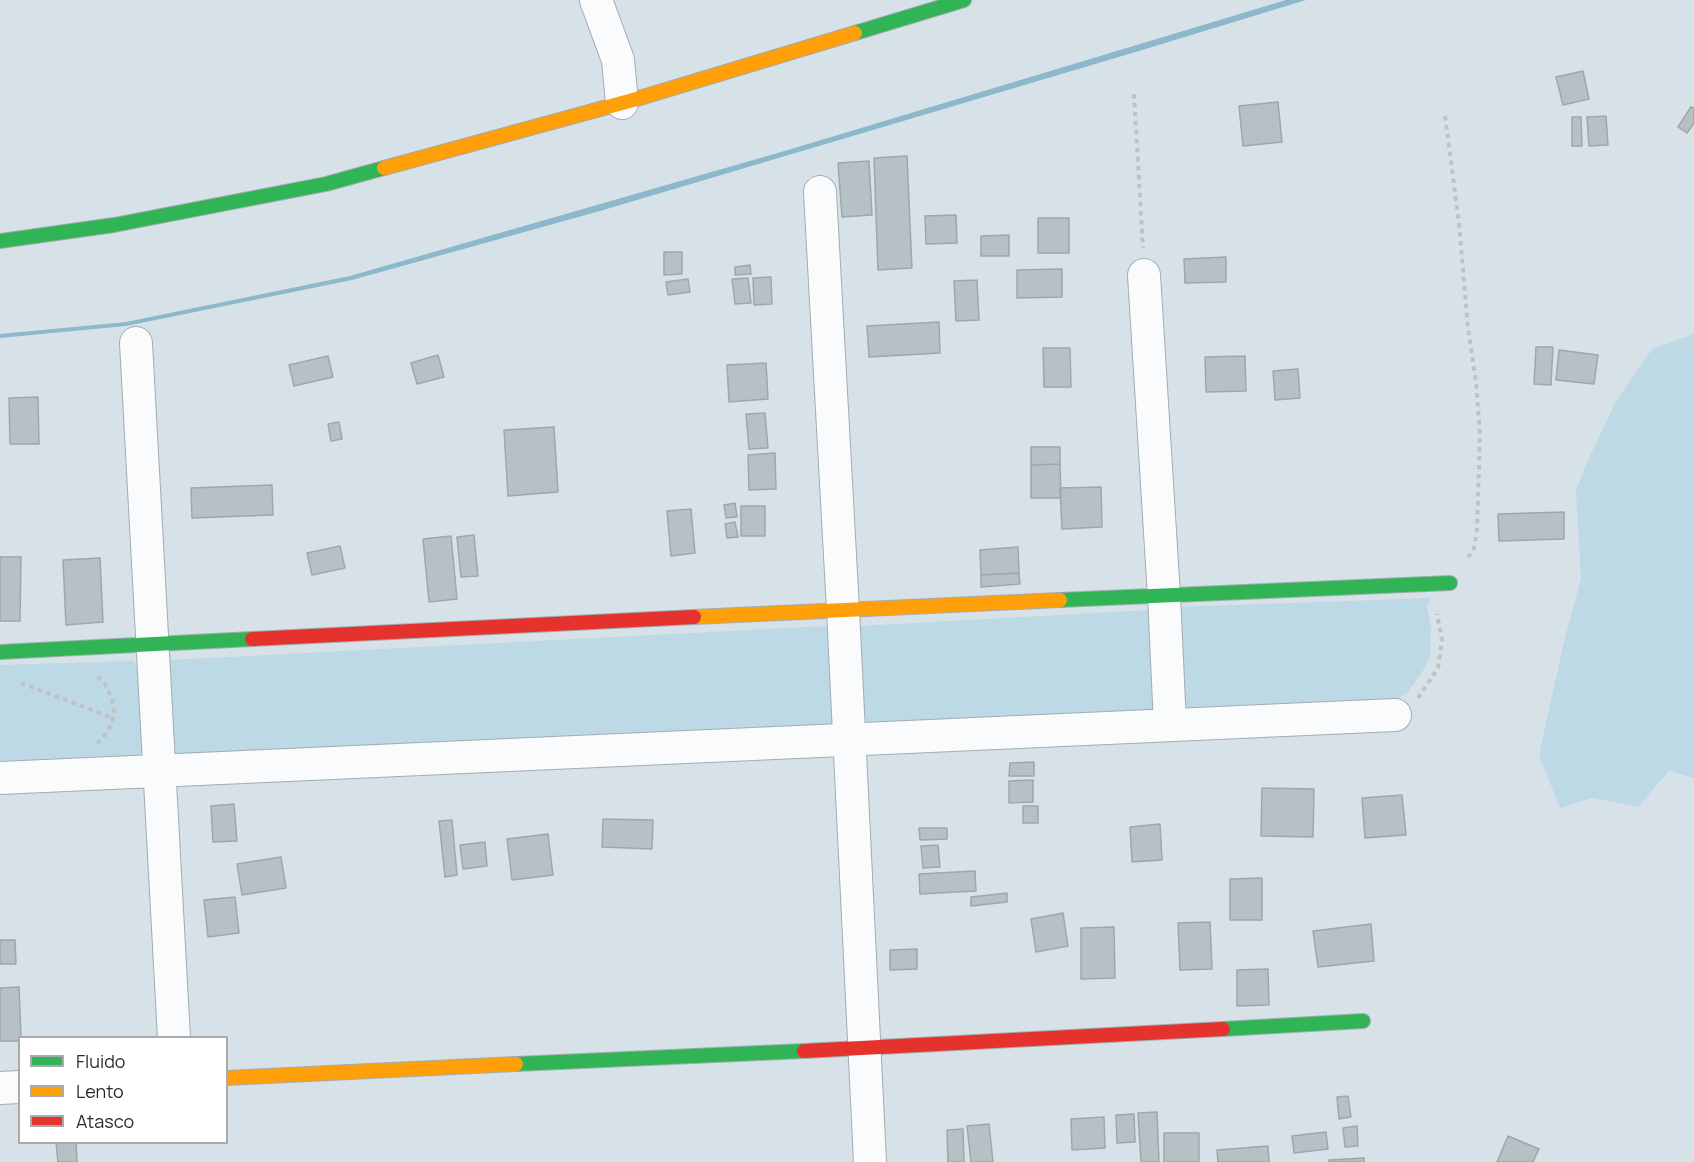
<!DOCTYPE html>
<html>
<head>
<meta charset="utf-8">
<style>
	body { margin:0 }
	#map { position:relative; width:1694px; height:1162px; overflow:hidden; background:#d7e2e8; font-family:Manrope,sans-serif }
	canvas { display:block }
	.legend { position:absolute; left:18px; top:1036px; width:210px; height:108px; box-sizing:border-box; background:#fff; border:2px solid #a8abad; margin:0; padding:8px 10px; list-style:none; font-size:18px; color:#262e31 }
	.legend li { display:flex; align-items:center; gap:12px; height:30px }
	.legend b { width:30px; border:2px solid #a8abad }
</style>
</head>
<body>
<div id="map">
<canvas width="1694" height="1162"></canvas>
<ul class="legend">
<li><b style="height:8px;background:#30b455"></b>Fluido</li>
<li><b style="height:8px;background:#ff9f0a"></b>Lento</li>
<li><b style="height:8px;background:#e5322d"></b>Atasco</li>
</ul>
</div>
<script>
const c = document.querySelector('canvas').getContext('2d');
c.lineJoin = 'round';
function fillPath(path, color) {
  c.fillStyle = color;
  c.fill(path, 'evenodd');
}
function toPath(rows) {
  const path = new Path2D();
  for (const r of rows) {
    path.moveTo(r[0], r[1]);
    for (let i = 2; i < r.length; i += 2) path.lineTo(r[i], r[i + 1]);
  }
  return path;
}
function stroke(path, color, width, dash) {
  c.strokeStyle = color;
  c.lineWidth = width;
  c.lineCap = dash ? 'butt' : 'round';
  c.setLineDash(dash || []);
  c.stroke(path);
}
const green = toPath([
	[1694,334,1694,778,1669,771,1638,807,1592,798,1560,808,1539,755,1563,646,1581,578,1576,490,1590,456,1616,401,1652,349],
	[1431,598,1427,607,1431,626,1430,655,1424,669,1407,693,1391,703,1181,710,1178,607],
	[1151,610,1156,712,862,724,858,626],
	[826,626,829,628,835,723,832,726,173,755,169,660],
	[134,661,139,670,143,749,138,758,0,766,0,665]
]);
const water = toPath([
	[1286,0,1306,0,1139,51,600,211,352,280,126,326,0,338,0,334,126,322,350,276,788,150]
]);
const building = toPath([
	[1583,71,1589,99,1563,105,1556,77,1583,71],
	[1278,102,1282,142,1243,146,1239,106,1278,102],
	[1691,107,1694,108,1694,123,1687,133,1678,127,1691,107],
	[1606,116,1608,145,1589,146,1587,117,1606,116],
	[1572,117,1581,117,1582,146,1572,146,1572,117],
	[907,156,912,268,878,270,874,158,907,156],
	[869,161,872,215,842,217,838,163,869,161],
	[956,215,957,243,926,244,925,216,956,215],
	[1038,218,1069,218,1069,253,1038,253,1038,218],
	[1009,235,1009,256,981,256,981,236,1009,235],
	[664,252,682,252,682,274,664,275,664,252],
	[1226,257,1226,282,1185,283,1184,259,1226,257],
	[750,265,751,274,735,275,735,267,750,265],
	[1062,269,1062,297,1017,298,1017,270,1062,269],
	[771,277,772,304,754,305,753,278,771,277],
	[748,278,751,303,735,304,732,279,748,278],
	[688,279,690,292,668,295,666,282,688,279],
	[977,280,979,320,956,321,954,281,977,280],
	[939,322,940,353,869,357,867,326,939,322],
	[1536,347,1553,347,1551,385,1534,384,1536,347],
	[1043,348,1070,348,1071,387,1044,387,1043,348],
	[1559,350,1598,355,1594,384,1556,380,1559,350],
	[438,355,444,377,417,384,411,363,438,355],
	[328,356,333,377,294,386,289,365,328,356],
	[1245,356,1246,391,1206,392,1205,357,1245,356],
	[766,363,768,399,729,402,727,365,766,363],
	[1298,369,1300,398,1275,400,1273,371,1298,369],
	[38,397,39,444,10,444,9,398,38,397],
	[765,413,768,448,749,449,746,414,765,413],
	[339,422,342,439,331,441,328,424,339,422],
	[554,427,558,492,508,496,504,430,554,427],
	[1031,447,1060,447,1060,464,1031,465,1031,447],
	[775,453,776,489,749,490,748,455,775,453],
	[1060,464,1061,498,1031,498,1031,465,1060,464],
	[272,485,273,515,192,518,191,488,272,485],
	[1101,487,1102,527,1062,529,1060,488,1101,487],
	[735,503,737,517,726,518,724,505,735,503],
	[741,506,765,506,765,536,741,536,741,506],
	[691,509,695,553,671,556,667,511,691,509],
	[1564,512,1564,539,1499,541,1498,514,1564,512],
	[735,522,738,537,727,538,725,524,735,522],
	[474,535,478,576,461,577,457,537,474,535],
	[451,536,457,599,429,602,423,539,451,536],
	[340,546,345,568,312,575,307,553,340,546],
	[1018,547,1019,573,981,575,980,550,1018,547],
	[0,557,21,557,20,621,0,621,0,557],
	[100,558,103,622,66,625,63,560,100,558],
	[1019,573,1020,584,981,587,981,575,1019,573],
	[1034,762,1034,776,1009,776,1010,763,1034,762],
	[1033,780,1033,802,1009,803,1009,781,1033,780],
	[1262,788,1314,789,1313,837,1261,836,1262,788],
	[1402,795,1406,835,1365,838,1362,798,1402,795],
	[234,804,237,841,213,842,211,806,234,804],
	[1023,806,1038,806,1038,823,1023,823,1023,806],
	[603,819,653,820,652,849,602,847,603,819],
	[452,820,457,875,445,877,439,821,452,820],
	[1160,824,1162,860,1132,862,1130,827,1160,824],
	[919,828,947,828,947,839,920,840,919,828],
	[548,834,553,875,512,880,507,839,548,834],
	[485,842,487,866,463,869,460,845,485,842],
	[938,845,940,867,923,868,921,846,938,845],
	[281,857,286,888,242,895,237,864,281,857],
	[975,871,976,891,920,894,919,874,975,871],
	[1262,878,1262,920,1230,920,1230,879,1262,878],
	[1007,893,1007,902,971,906,971,897,1007,893],
	[235,897,239,933,208,937,204,900,235,897],
	[1063,913,1068,946,1036,952,1031,919,1063,913],
	[1210,922,1212,969,1180,970,1178,923,1210,922],
	[1371,924,1374,961,1318,967,1313,931,1371,924],
	[1114,927,1115,978,1081,979,1081,928,1114,927],
	[0,940,15,940,16,964,0,964,0,940],
	[917,949,917,969,890,970,890,950,917,949],
	[1268,969,1269,1005,1237,1006,1237,970,1268,969],
	[19,987,21,1038,20,1038,20,1041,0,1041,0,988,19,987],
	[1348,1096,1351,1117,1339,1119,1337,1097,1348,1096],
	[1157,1112,1159,1162,1141,1162,1138,1113,1157,1112],
	[1134,1114,1135,1142,1117,1143,1116,1115,1134,1114],
	[1104,1117,1105,1148,1072,1150,1071,1119,1104,1117],
	[989,1124,993,1162,971,1162,967,1126,989,1124],
	[1357,1126,1358,1146,1345,1147,1343,1128,1357,1126],
	[963,1129,964,1162,948,1162,947,1130,963,1129],
	[1326,1132,1328,1149,1294,1153,1292,1136,1326,1132],
	[1164,1133,1199,1133,1199,1162,1164,1162,1164,1133],
	[1508,1136,1539,1149,1533,1162,1497,1162,1508,1136],
	[56,1142,76,1142,77,1162,58,1162,56,1142],
	[1268,1146,1269,1162,1218,1162,1217,1150,1268,1146],
	[1364,1158,1364,1162,1329,1162,1329,1160,1364,1158]
]);
const path = toPath([
	[1134,94,1143,248],
	[1445,116,1459,223,1468,328,1476,382,1480,434,1477,530,1474,548,1468,558],
	[21,683,113,718],
	[1418,698,1438,668,1442,640,1437,614],
	[97,743,102,739,110,727,114,714,112,699,105,684,98,677]
]);
const street = toPath([
	[596,0,618,60,622,103],
	[820,192,843,610,870,1162],
	[1144,275,1164,596,1170,724],
	[136,343,174,1038],
	[0,778,1395,715],
	[0,1088,20,1087]
]);
const fast = toPath([
	[855,33,964,0],
	[0,241,114,225,326,184,384,168],
	[1060,600,1450,583],
	[0,652,252,639],
	[1223,1029,1363,1021],
	[516,1064,804,1051]
]);
const slow = toPath([
	[384,168,633,100,855,33],
	[694,617,1060,600],
	[226,1078,516,1064]
]);
const jam = toPath([
	[252,639,694,617],
	[804,1051,1223,1029]
]);
fillPath(green, '#bdd9e6');
fillPath(water, '#8db8cb');
fillPath(building, '#b7c0c4');
stroke(building, '#9ea7ab', 1.5);
stroke(street, '#a3acb0', 34);
stroke(fast, '#a3acb0', 16);
stroke(slow, '#a3acb0', 16);
stroke(jam, '#a3acb0', 16);
stroke(path, '#bfc2c4', 4, [4.5, 4.5]);
stroke(street, '#f9fbfc', 32);
stroke(fast, '#30b455', 14);
stroke(slow, '#ff9f0a', 14);
stroke(jam, '#e5322d', 14);
</script>
</body>
</html>
